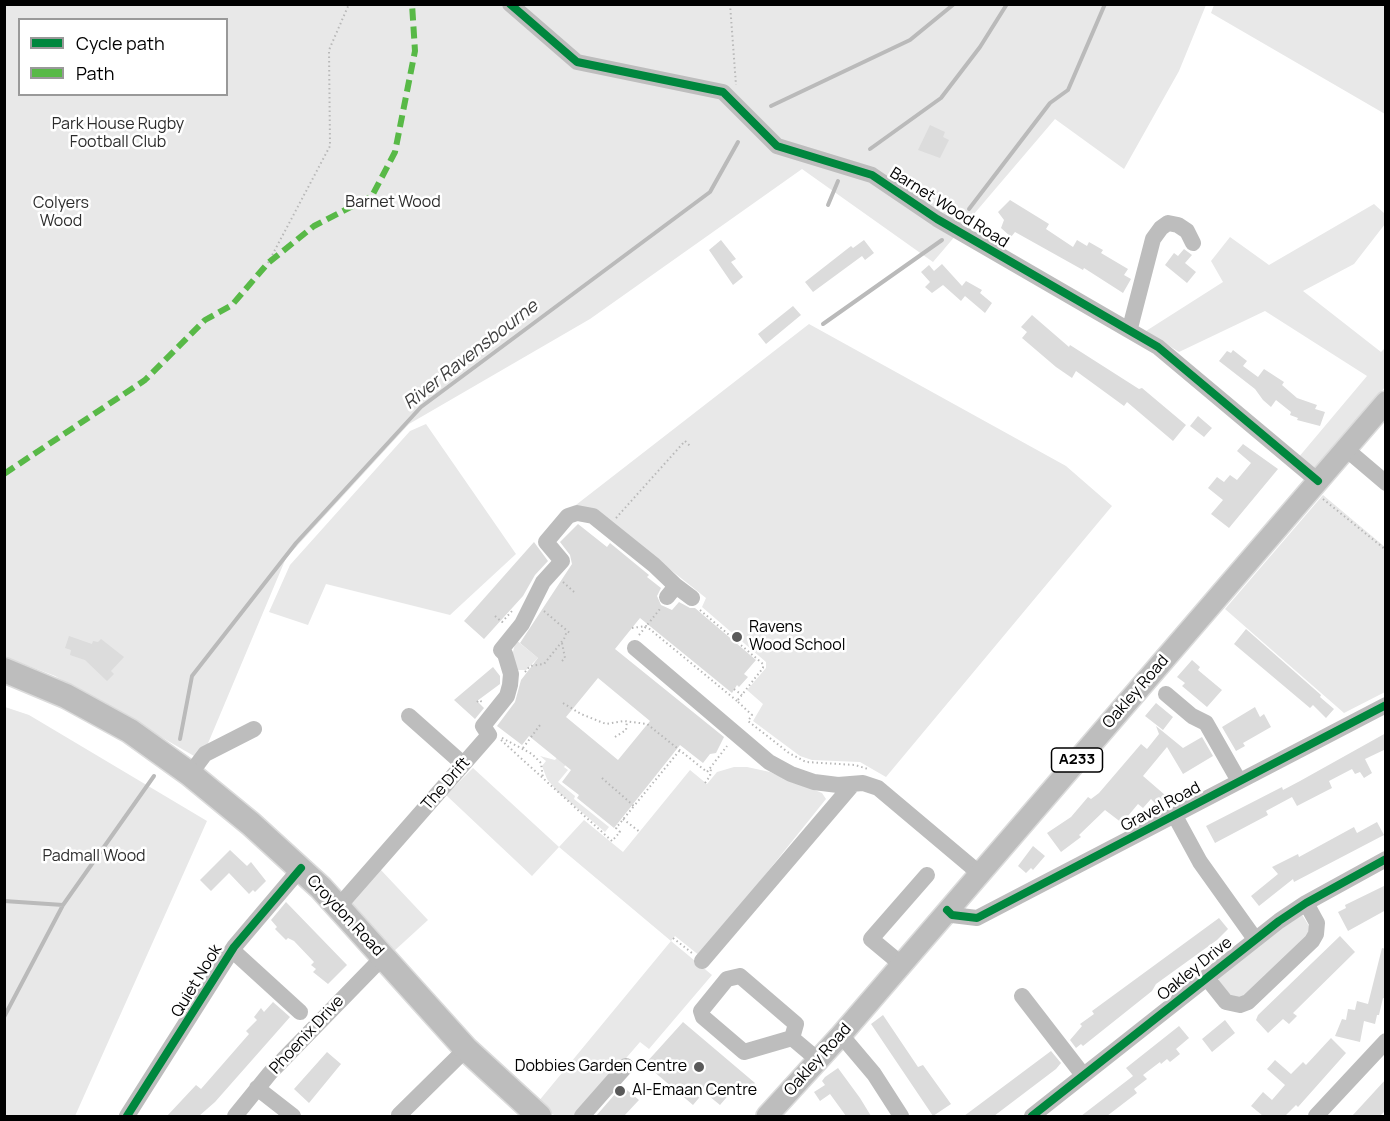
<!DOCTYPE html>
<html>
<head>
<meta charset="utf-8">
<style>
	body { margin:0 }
	#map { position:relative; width:1390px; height:1121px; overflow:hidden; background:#fff; font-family:Manrope,sans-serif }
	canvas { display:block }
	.frame { position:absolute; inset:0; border:6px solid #000; pointer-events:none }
	.legend { position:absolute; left:18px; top:18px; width:210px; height:78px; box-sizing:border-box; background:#fff; border:2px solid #999; margin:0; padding:8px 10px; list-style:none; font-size:18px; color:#000 }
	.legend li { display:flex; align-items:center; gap:12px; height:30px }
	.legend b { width:30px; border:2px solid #999 }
</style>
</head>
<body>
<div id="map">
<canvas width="1390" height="1121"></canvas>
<div class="frame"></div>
<ul class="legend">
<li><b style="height:8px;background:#00873e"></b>Cycle path</li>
<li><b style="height:8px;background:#58b947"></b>Path</li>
</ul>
</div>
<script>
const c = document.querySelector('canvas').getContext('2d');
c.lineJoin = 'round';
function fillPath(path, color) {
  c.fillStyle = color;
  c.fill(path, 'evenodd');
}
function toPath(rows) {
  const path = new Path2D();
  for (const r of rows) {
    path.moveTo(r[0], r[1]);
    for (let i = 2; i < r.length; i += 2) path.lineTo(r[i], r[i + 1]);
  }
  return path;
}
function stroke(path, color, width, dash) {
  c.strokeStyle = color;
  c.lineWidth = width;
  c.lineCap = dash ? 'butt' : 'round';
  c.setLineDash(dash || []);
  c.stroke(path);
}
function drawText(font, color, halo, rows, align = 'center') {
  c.font = font + ' Manrope,sans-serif';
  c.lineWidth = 5;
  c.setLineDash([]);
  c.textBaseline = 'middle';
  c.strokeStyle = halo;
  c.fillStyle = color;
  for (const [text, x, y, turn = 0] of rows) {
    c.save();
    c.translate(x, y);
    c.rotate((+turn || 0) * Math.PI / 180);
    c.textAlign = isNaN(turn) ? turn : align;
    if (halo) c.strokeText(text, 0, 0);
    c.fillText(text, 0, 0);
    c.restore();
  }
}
const green = toPath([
	[4,5,1206,5,1179,71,1124,169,1055,119,933,262,802,169,590,319,409,424,286,558,201,760,55,676,5,657],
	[20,20,226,20,226,94,20,94],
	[1214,5,1385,5,1385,114,1211,13],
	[1374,204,1385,214,1385,224,1354,264,1303,291,1381,352,1385,348,1385,387,1315,469,1298,458,1367,376,1265,311,1179,352,1146,331,1223,282,1211,261,1230,237,1269,265],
	[809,324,1066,466,1112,506,886,777,860,762,812,760,800,756,753,721,763,704,747,690,766,668,766,662,702,607,706,598,593,508,572,508],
	[426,424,516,554,450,615,326,584,308,625,269,612,290,565,410,431],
	[1323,495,1385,547,1385,692,1344,713,1225,609],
	[516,640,538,658,526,670,515,670,512,656],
	[5,707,29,715,207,821,75,1116,5,1116],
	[559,755,568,762,564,767,568,770,558,782,575,796,574,799,609,827,605,832,557,791,547,779,542,766,546,761,540,756,555,760],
	[734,767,747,767,770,772,822,793,826,799,700,956,675,936,671,941,712,975,649,1049,640,1042,576,1116,555,1116,538,1102,671,941,559,847,532,876,446,795,473,768,559,847,584,820,623,852,690,770,707,784,717,772],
	[380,869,428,920,393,952,349,906],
	[1301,913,1312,931,1242,999,1229,998,1218,983,1219,977]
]);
const stream = toPath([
	[771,106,910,40,954,4],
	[870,149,941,98,980,47,1007,4],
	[828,205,838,181],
	[969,209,1050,103,1068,90,1105,4],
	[823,324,942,240],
	[180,739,192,676,296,543,421,407,710,192,738,142],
	[4,901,63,905],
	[4,1017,63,905,154,776]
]);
const building = toPath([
	[930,125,945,132,943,137,949,140,940,158,918,150],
	[1010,200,1049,224,1046,229,1073,247,1077,240,1087,246,1089,242,1103,250,1101,253,1128,269,1124,275,1131,279,1123,293,1084,268,1083,270,1015,232,1011,237,1001,228,1004,220,998,212],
	[721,240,736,259,731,262,743,277,733,285,709,250],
	[864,240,874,253,865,260,862,256,813,292,805,282,851,246,853,248],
	[1184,249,1192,255,1185,263,1196,272,1187,283,1165,265,1174,253,1178,256],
	[942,264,962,286,966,281,982,290,980,293,992,303,985,313,965,296,961,301,943,285,932,293,925,287,930,282,921,272,929,265,934,271],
	[793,306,801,315,766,344,758,334],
	[1032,315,1069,347,1070,345,1139,389,1142,388,1186,425,1173,441,1127,402,1124,406,1076,371,1072,378,1056,367,1022,338,1027,332,1021,327],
	[1233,350,1247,361,1243,366,1258,377,1264,369,1284,382,1282,385,1297,398,1317,405,1315,409,1325,412,1320,426,1297,420,1298,418,1290,415,1291,412,1276,400,1271,407,1263,400,1255,389,1219,361,1227,351,1231,353],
	[1198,416,1212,428,1204,437,1190,426],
	[1243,444,1278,469,1229,528,1211,514,1223,500,1208,488,1217,477,1224,482,1230,475,1237,480,1251,463,1237,451],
	[578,524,607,547,610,543,649,575,647,577,661,588,657,596,661,605,672,610,679,602,690,608,695,608,756,660,744,674,748,677,739,687,737,685,732,693,640,618,615,649,724,737,716,753,710,754,703,763,680,745,614,828,577,798,579,795,562,782,571,770,529,736,522,745,497,726,515,702,521,680,538,658,520,643,572,564,570,555,560,542],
	[598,678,650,721,618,760,566,717],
	[534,542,548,561,535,575,523,596,484,639,464,621],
	[1246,629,1321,695,1320,697,1334,709,1326,718,1313,705,1310,708,1234,644],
	[69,636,92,644,93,641,98,642,101,639,124,657,111,671,114,674,107,681,85,660,70,655,71,650,65,648],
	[1192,660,1200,667,1198,670,1222,690,1207,707,1182,686,1185,683,1177,677],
	[493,667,500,676,500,684,477,701,484,708,475,719,454,700],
	[1156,703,1173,717,1163,730,1145,716],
	[1255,707,1260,717,1264,714,1271,727,1243,743,1245,746,1236,751,1222,727],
	[1156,726,1183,748,1202,737,1213,756,1183,774,1167,747,1143,776,1165,795,1157,805,1151,799,1143,808,1138,804,1122,823,1105,810,1079,835,1081,837,1061,852,1047,833,1071,817,1088,797,1091,799,1099,793,1141,744,1147,749,1159,734],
	[1386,733,1386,749,1365,759,1372,773,1364,778,1360,772,1355,774,1352,769,1329,781,1332,788,1297,806,1292,797,1266,811,1268,815,1215,843,1206,826,1282,787,1283,790,1300,781],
	[1377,822,1384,835,1294,882,1293,879,1259,906,1251,896,1278,874,1272,867,1298,854,1299,857,1354,827,1357,833],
	[1033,846,1045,856,1033,870,1031,868,1026,873,1018,866],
	[230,850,247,866,251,862,266,881,255,892,253,890,249,894,229,873,211,891,200,880],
	[1386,885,1386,910,1348,931,1338,912,1346,908,1345,905],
	[286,902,347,965,328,984,313,972,316,969,311,965,314,962,294,941,288,938,286,940,275,929,277,927,271,920],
	[1219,918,1228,929,1217,940,1156,984,1152,991,1083,1046,1081,1044,1076,1048,1070,1040,1082,1026,1080,1024,1094,1014,1092,1011],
	[1340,936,1355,952,1293,1013,1297,1016,1289,1024,1283,1019,1268,1033,1256,1020,1258,1015],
	[1382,948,1386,949,1386,999,1383,998,1379,1015,1377,1015,1375,1024,1364,1021,1360,1042,1335,1036,1342,1019,1346,1020,1348,1009,1355,1010,1357,1001,1368,1004],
	[273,1002,290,1017,215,1102,199,1116,167,1116,196,1085,201,1089,249,1034,246,1031,257,1020,254,1017,261,1008,264,1012],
	[883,1015,918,1067,923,1065,951,1104,933,1116,871,1024],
	[1225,1020,1235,1033,1212,1052,1202,1039],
	[683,1022,755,1083,741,1098,732,1091,720,1105,704,1092,693,1105,645,1064],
	[1179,1026,1189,1038,1176,1049,1180,1054,1170,1062,1167,1059,1161,1064,1160,1062,1143,1075,1147,1079,1134,1089,1137,1093,1107,1116,1081,1116,1133,1076,1126,1068],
	[1331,1038,1346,1053,1298,1107,1296,1105,1285,1116,1263,1116,1251,1106,1263,1092,1272,1100,1285,1085,1267,1069,1275,1060,1291,1074,1303,1062,1306,1065],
	[1051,1051,1061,1063,1056,1069,994,1116,964,1116],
	[327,1052,341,1064,309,1103,294,1089],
	[838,1068,860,1098,871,1116,846,1116,830,1094,820,1101,814,1092,825,1085,822,1081,825,1077],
	[1386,1079,1386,1110,1380,1116,1352,1116],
	[622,1086,639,1100,624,1116,596,1116]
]);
const path = toPath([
	[730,4,736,85],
	[268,263,330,146,329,50,349,4],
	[1323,499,1386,550],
	[616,518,685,441,691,447],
	[563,582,574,592],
	[700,610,763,664,763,668,737,701,752,715,748,721,789,753,806,762,855,765,868,769],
	[544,611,571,634],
	[495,616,502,622,512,611],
	[632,628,646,626,737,701],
	[639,635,660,609],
	[562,643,565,658,562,661],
	[525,672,530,666,544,664,564,639,567,631],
	[734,689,742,695],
	[477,702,479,700,482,702],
	[563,703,581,714,606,724,624,721,647,724,707,772,727,746],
	[615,737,626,730,627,721],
	[502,738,532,754,541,763,543,779],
	[501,740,612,841,620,832,616,828,634,806],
	[523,748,540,725],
	[602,778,634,806,680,750],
	[705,783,710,776,711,769],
	[623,819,640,832],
	[673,938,692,953]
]);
const minor = toPath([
	[510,4,577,62,723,92,777,146,872,175,937,219,1158,347,1318,481],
	[1130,328,1153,239,1161,228,1168,223,1178,225,1187,231,1193,243],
	[1346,449,1386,483],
	[676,586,692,598],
	[635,648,769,762,791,774,814,782,838,785,863,783,878,788,979,873],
	[1166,694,1192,716,1206,723,1239,781],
	[409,716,463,764],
	[190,774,205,754,254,729],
	[1175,816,1200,862,1255,939],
	[339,906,489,735,483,726,507,696,510,685,511,674,505,654,501,650,522,624,543,582,562,561,546,542,568,516,577,513,593,516,654,565,676,586,667,597],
	[947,910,952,915,977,918,1386,705],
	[232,950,300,1012],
	[702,961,853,784],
	[901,964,871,939,927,875],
	[740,976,796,1024,792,1038,744,1052,703,1017,701,1011,727,979,740,976],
	[1206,977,1226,1002,1240,1005,1248,1002,1312,941,1316,934,1317,923,1306,903],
	[1022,996,1083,1075],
	[841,1035,874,1074,901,1116],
	[792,1038,818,1060],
	[257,1088,293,1116],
	[399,1115,466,1049],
	[127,1116,234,947,301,868],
	[235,1116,270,1073,383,957],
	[582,1116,626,1066],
	[1032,1116,1279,921,1306,903,1386,859],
	[1316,1116,1386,1041]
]);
const major = toPath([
	[767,1116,841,1035,1386,402]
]);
const highway = toPath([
	[4,670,66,696,130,731,190,774,251,824,321,888,466,1049,539,1116]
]);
const quiet = toPath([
	[4,474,145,380,205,320,232,305,268,263,314,226,372,196,395,152,415,51,412,4]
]);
const cycleway = toPath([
	[510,4,577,62,723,92,777,146,872,175,937,219,1158,347,1318,481],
	[947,910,952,915,977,918,1386,705],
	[127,1116,234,947,301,868],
	[1032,1116,1279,921,1306,903,1386,859]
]);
const markers = [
	[737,637,6,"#595959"],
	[699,1067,6,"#595959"],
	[620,1091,6,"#595959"]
];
const shields = [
	[1077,760,51]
];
const shieldNames = [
	["A233",1077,760]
];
const parkNames = [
	["Park House Rugby",118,125],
	["Football Club",118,143],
	["Barnet Wood",393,203],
	["Colyers",61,204],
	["Wood",61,222],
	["Padmall Wood",94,857]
];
const streetNames = [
	["Barnet Wood Road",949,208,32],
	["Oakley Road",1136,692,-49],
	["The Drift",446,784,-49],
	["Gravel Road",1161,807,-28],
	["Croydon Road",345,916,47],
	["Oakley Drive",1195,969,-39],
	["Quiet Nook",197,981,-59],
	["Phoenix Drive",307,1035,-47],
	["Oakley Road",818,1060,-48]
];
const poiNames = [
	["Ravens",749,628],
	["Wood School",749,646],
	["Dobbies Garden Centre",687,1067,"right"],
	["Al-Emaan Centre",632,1091]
];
const waterNames = [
	["River Ravensbourne",471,355,-38]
];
fillPath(green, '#e8e8e8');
stroke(stream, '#bababa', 4);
fillPath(building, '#dcdcdc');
stroke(major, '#dbdbdb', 24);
stroke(highway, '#dbdbdb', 27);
stroke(path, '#b8b8b8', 2, [1.5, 3]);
stroke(minor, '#bdbdbd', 16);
stroke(major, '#bdbdbd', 21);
stroke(highway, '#bdbdbd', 24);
stroke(quiet, '#58b947', 6, [12, 6]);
stroke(cycleway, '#00873e', 8);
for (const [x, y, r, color] of markers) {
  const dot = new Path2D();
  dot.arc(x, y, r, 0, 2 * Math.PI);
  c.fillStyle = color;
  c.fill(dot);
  stroke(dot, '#fff', 2);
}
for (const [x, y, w] of shields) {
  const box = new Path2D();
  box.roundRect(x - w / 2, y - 12, w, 24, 4.5);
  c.fillStyle = '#fff';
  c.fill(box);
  stroke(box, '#000', 1.5);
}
drawText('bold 15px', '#000', null, shieldNames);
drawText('16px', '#2d2d2d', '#fff', parkNames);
drawText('16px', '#000', '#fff', streetNames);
drawText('16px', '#000', '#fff', poiNames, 'left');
drawText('italic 18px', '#3e3e3e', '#fff', waterNames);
</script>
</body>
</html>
